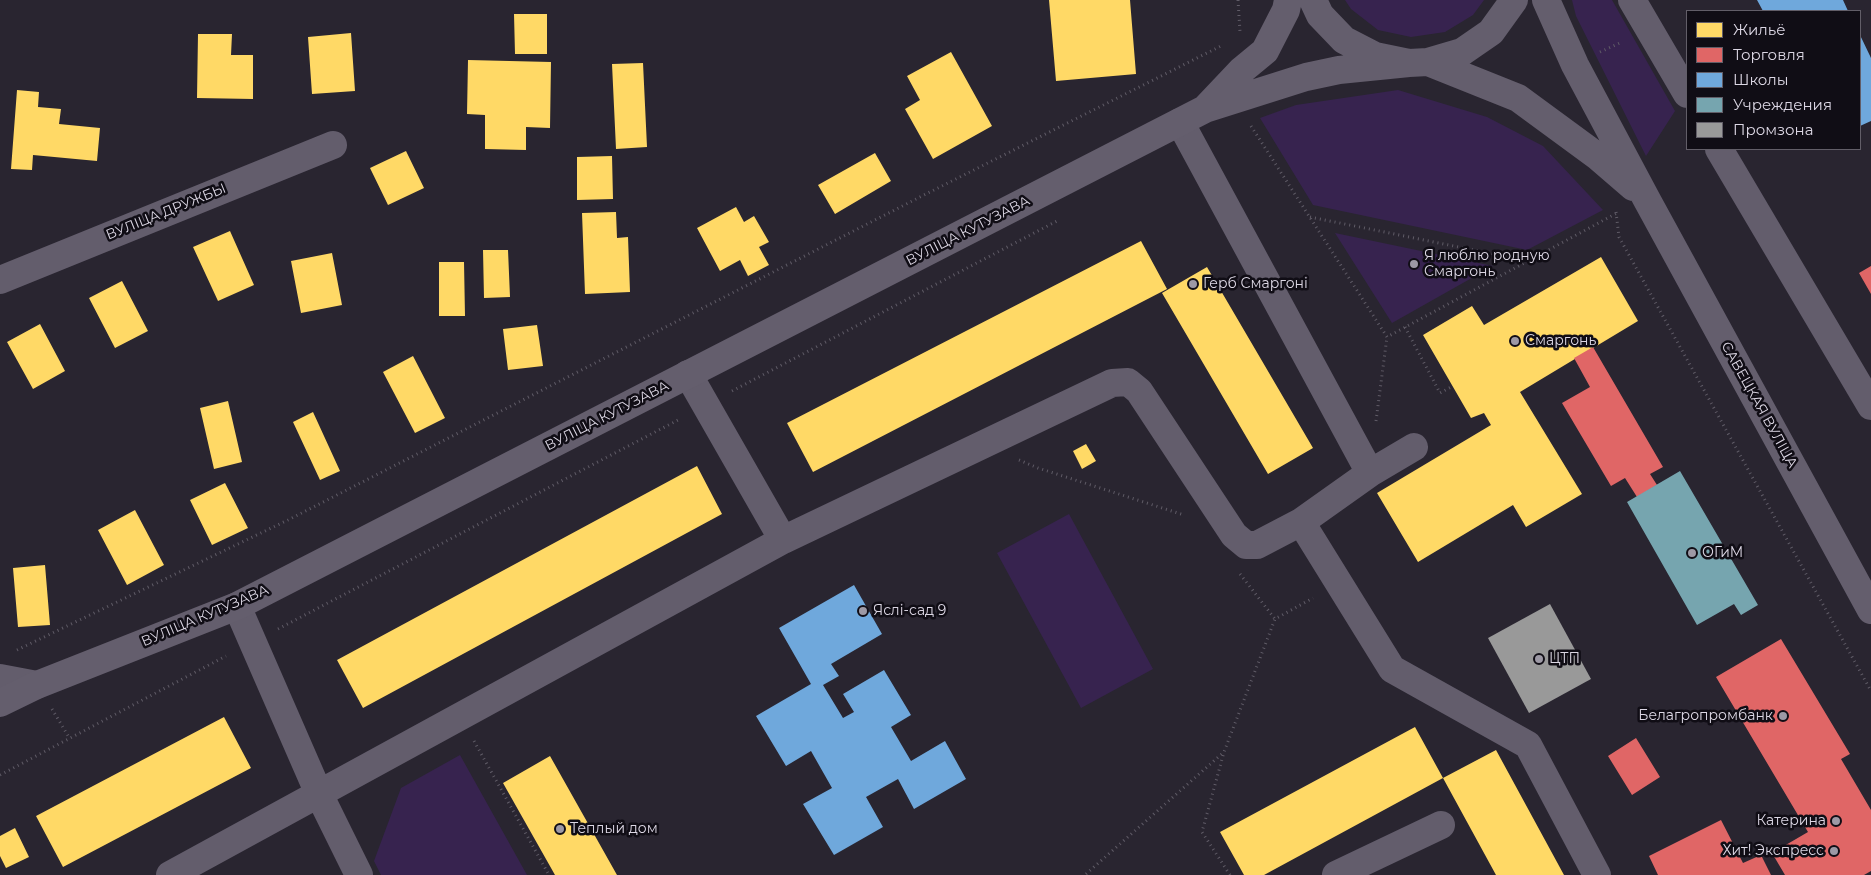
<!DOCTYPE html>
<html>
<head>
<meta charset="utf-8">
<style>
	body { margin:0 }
	#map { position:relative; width:1871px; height:875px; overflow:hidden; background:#292530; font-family:Montserrat,sans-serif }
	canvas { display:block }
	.legend { position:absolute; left:1686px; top:10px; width:175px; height:140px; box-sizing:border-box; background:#100d15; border:1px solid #625e68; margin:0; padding:6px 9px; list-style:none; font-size:15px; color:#dcd7e4 }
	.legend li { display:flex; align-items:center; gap:10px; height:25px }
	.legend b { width:25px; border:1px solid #625e68 }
</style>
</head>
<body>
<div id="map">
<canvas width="1871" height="875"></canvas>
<ul class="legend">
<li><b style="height:14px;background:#ffd966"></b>Жильё</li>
<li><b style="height:14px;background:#e06666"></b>Торговля</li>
<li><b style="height:14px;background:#6fa8dc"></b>Школы</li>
<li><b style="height:14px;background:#76a5af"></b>Учреждения</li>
<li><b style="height:14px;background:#999"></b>Промзона</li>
</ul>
</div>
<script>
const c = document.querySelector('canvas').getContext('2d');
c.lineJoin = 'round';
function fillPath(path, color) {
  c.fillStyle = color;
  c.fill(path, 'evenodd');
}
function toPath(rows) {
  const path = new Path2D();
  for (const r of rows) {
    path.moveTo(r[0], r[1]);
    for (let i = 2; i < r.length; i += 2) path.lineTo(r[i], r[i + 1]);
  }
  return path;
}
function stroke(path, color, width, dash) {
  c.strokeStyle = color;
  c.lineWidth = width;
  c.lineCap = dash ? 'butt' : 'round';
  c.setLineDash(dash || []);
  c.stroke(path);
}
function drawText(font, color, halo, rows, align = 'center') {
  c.font = font + ' Montserrat,sans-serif';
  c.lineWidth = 5;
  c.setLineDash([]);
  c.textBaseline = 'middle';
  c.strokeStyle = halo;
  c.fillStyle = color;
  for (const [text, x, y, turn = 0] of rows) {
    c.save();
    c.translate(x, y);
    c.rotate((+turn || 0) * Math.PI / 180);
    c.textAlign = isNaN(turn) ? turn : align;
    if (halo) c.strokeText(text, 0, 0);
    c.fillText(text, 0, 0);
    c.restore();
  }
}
const green = toPath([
	[1345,0,1484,0,1473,15,1445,32,1411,37,1378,30,1351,9],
	[1572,0,1612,0,1675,111,1646,156,1576,16],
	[1398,90,1487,117,1543,146,1603,210,1527,250,1313,205,1260,118,1296,105],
	[1335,233,1493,266,1392,323],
	[1069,514,1153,669,1081,708,997,553],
	[460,755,527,875,381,875,374,861,401,788]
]);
const homes = toPath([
	[1049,0,1130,0,1136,74,1056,81],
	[514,14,547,14,547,54,515,54],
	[351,33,355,91,312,94,308,37],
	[198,34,232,34,231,55,253,55,253,99,197,98],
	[951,52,992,126,933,159,905,109,920,100,907,76],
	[468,60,551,62,550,128,526,127,526,150,485,149,485,115,467,114],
	[643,63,647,147,616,149,612,64],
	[17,90,39,92,38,107,61,109,59,124,100,128,97,161,33,155,32,170,11,169],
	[406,151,424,188,388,205,370,168],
	[875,153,891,181,835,214,818,185],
	[612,156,613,199,577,200,577,157],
	[736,207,744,222,754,216,769,242,759,247,769,265,748,276,740,260,720,271,697,228],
	[616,212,617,238,628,237,630,292,585,294,582,213],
	[230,231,254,285,218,301,193,247],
	[1141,241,1167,289,813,472,787,423],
	[483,250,508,250,510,297,484,298],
	[332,253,342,305,301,313,291,261],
	[1601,257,1638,321,1520,392,1582,494,1526,527,1513,505,1418,562,1377,493,1491,425,1484,413,1471,418,1423,335,1472,306,1484,325],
	[439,262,464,262,465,316,439,316],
	[1207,267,1313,448,1268,474,1162,293],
	[122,281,148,331,115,348,89,298],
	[40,324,65,371,33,389,7,342],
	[537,325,543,366,508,370,503,329],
	[413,356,445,418,415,433,383,372],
	[228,401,242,462,214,469,200,408],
	[313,412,340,471,320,480,293,422],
	[1086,444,1096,461,1082,469,1073,451],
	[697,466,722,514,363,708,337,660],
	[225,483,248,528,212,545,190,500],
	[135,510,164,565,127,585,98,530],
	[45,565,50,625,18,627,13,568],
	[224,717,251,768,63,867,36,816],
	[1415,727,1443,778,1264,875,1244,875,1220,832],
	[1496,750,1564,875,1496,875,1443,778],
	[550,756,617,875,555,875,503,783],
	[15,828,29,857,6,868,0,856,0,836]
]);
const shops = toPath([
	[1871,266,1871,294,1859,273],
	[1593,347,1663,467,1650,474,1657,485,1637,497,1625,478,1611,486,1562,403,1590,387,1574,358],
	[1781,639,1850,754,1841,759,1871,810,1871,871,1864,875,1785,875,1772,853,1808,832,1716,677],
	[1636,738,1660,777,1632,795,1608,756],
	[1721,820,1743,863,1761,855,1771,875,1658,875,1649,856]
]);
const schools = toPath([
	[1757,0,1843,0,1848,11,1763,11],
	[1860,35,1871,58,1871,121,1860,126],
	[854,585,882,634,831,664,839,676,823,685,843,718,854,712,843,694,884,670,911,715,891,727,911,761,945,741,966,779,914,809,898,779,866,797,883,827,834,855,803,804,832,788,811,751,786,766,756,716,811,684,779,628]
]);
const public = toPath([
	[1680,471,1758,605,1741,615,1734,604,1697,625,1627,502]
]);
const industry = toPath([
	[1550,604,1591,679,1529,713,1488,638]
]);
const path = toPath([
	[1238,0,1240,32],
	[1600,52,1622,42],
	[1251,126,1387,337,1617,213],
	[1616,212,1619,237,1871,691],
	[1310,217,1528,261],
	[1405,327,1440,393,1453,386],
	[732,391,1057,221],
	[1376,421,1387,337],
	[1019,460,1038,468,1184,515],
	[1240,574,1275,619],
	[278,629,680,419],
	[17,650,288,520,920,197,1221,46],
	[52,709,70,739],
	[474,741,549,875],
	[0,775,226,656],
	[1086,874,1224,752],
	[1230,875,1202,832,1224,752,1275,619,1313,598]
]);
const minor = toPath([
	[1632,0,1687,94],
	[1180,122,1370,473],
	[1719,149,1871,406],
	[0,280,333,145],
	[688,374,783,540],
	[1301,522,1392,669,1528,745,1597,875],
	[237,606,319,794,359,875],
	[0,678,37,685],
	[170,875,783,540,1112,383,1128,382,1139,391,1234,535,1246,545,1257,545,1301,522,1370,473,1414,447],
	[1336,875,1441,825]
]);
const major = toPath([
	[1313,0,1320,15,1344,40,1375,56,1409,63,1428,62,1462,52,1491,32,1514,0],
	[1546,0,1575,65,1647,200,1871,610],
	[1428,62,1518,98,1597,156,1633,187],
	[1206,108,1242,70,1265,51,1286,10,1288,0],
	[0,703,37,685,237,606,1205,109,1306,77,1339,70,1409,63]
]);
const markers = [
	[1414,264,5,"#9d99a5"],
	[1193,284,5,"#9d99a5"],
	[1515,341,5,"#9d99a5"],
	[1692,553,5,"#9d99a5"],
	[863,611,5,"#9d99a5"],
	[1539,659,5,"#9d99a5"],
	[1783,716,5,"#9d99a5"],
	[1836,821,5,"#9d99a5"],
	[560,829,5,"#9d99a5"],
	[1834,851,5,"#9d99a5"]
];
const streetNames = [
	["ВУЛІЦА ДРУЖБЫ",166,212,-22],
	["ВУЛІЦА КУТУЗАВА",968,231,-27],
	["САВЕЦКАЯ ВУЛІЦА",1759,405,61],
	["ВУЛІЦА КУТУЗАВА",607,416,-27],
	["ВУЛІЦА КУТУЗАВА",205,616,-23]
];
const poiNames = [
	["Я люблю родную",1424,256],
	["Смаргонь",1424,272],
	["Герб Смаргоні",1203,284],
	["Смаргонь",1525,341],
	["ОГиМ",1702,553],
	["Яслі-сад 9",873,611],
	["ЦТП",1549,659],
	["Белагропромбанк",1773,716,"right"],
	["Катерина",1826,821,"right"],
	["Теплый дом",570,829],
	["Хит! Экспресс",1824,851,"right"]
];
fillPath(green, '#37234f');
fillPath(homes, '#ffd966');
fillPath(shops, '#e06666');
fillPath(schools, '#6fa8dc');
fillPath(public, '#76a5af');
fillPath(industry, '#999');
stroke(path, '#605c67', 3, [1, 4]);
stroke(minor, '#635d6c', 28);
stroke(major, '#645e6d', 28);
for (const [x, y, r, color] of markers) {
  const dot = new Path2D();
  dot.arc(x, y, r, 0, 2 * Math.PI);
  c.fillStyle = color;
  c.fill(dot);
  stroke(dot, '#100d15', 2);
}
drawText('14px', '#dcd7e4', '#100d15', streetNames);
drawText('14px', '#dcd7e4', '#100d15', poiNames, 'left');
</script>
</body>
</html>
